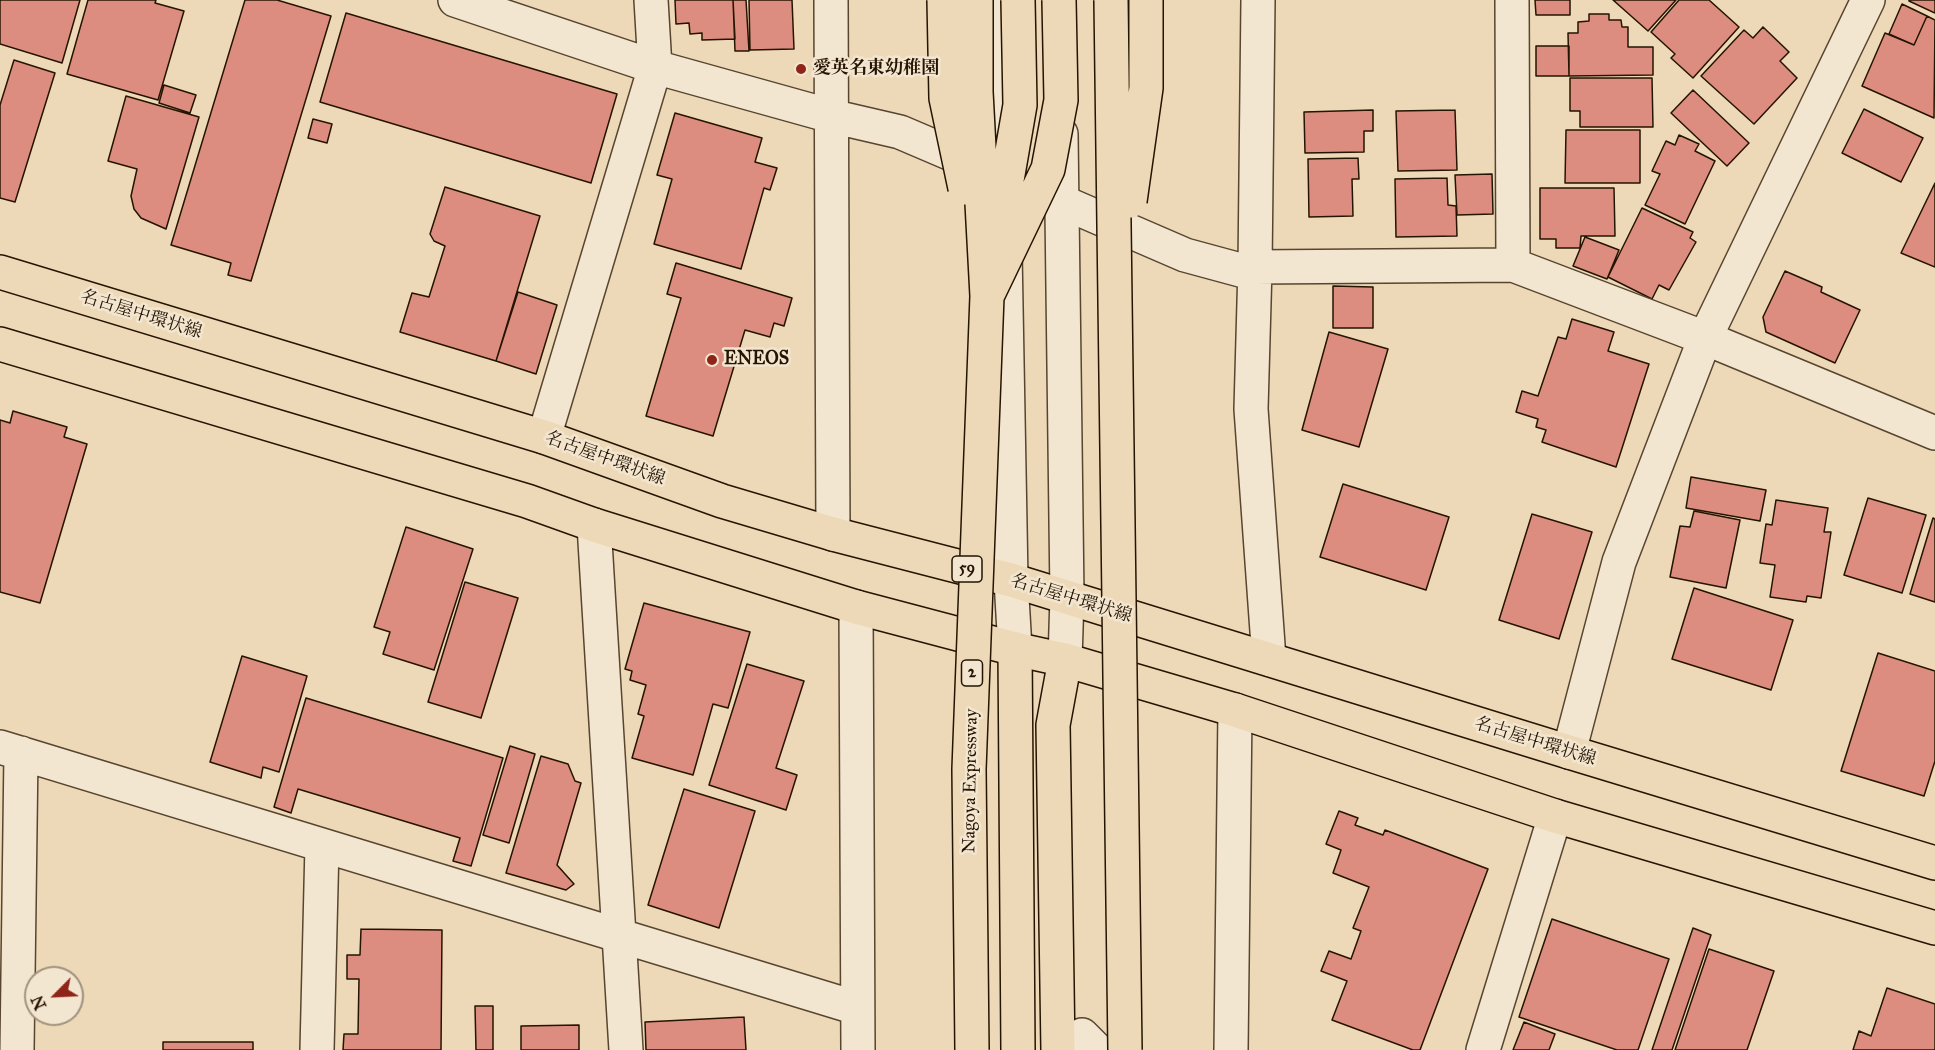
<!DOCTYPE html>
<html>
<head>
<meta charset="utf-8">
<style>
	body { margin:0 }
	#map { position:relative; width:1935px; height:1050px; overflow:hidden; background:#edd9b8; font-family:"IM FELL Great Primer",serif }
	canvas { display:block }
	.north { position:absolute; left:24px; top:966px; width:60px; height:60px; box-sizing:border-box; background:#f3e6d1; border:2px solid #a1927e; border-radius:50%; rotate:246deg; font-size:16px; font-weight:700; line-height:24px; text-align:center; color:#251401 }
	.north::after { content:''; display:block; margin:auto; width:21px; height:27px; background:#8f2418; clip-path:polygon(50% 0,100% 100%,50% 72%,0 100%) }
</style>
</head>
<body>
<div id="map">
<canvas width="1935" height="1050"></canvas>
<div class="north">N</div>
</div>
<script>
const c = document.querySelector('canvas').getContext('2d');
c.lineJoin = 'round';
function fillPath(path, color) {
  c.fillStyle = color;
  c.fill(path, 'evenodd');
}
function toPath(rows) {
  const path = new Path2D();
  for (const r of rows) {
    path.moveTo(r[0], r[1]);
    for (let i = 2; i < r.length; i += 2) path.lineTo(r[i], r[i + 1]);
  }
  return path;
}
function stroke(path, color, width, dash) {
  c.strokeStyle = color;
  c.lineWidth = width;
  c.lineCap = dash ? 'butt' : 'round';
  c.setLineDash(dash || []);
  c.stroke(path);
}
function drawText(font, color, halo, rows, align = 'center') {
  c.font = font + ' "IM FELL Great Primer","Noto Serif JP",serif';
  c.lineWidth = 5;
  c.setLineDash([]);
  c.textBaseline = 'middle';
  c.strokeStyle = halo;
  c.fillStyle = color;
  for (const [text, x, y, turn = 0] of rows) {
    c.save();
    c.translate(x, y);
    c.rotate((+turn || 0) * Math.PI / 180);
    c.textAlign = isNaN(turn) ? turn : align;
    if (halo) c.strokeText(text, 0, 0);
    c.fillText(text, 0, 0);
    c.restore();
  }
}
const building = toPath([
	[0,0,80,0,62,63,0,44,0,0],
	[88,0,156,0,155,3,184,11,158,100,67,74,88,0],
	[245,0,277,0,331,16,251,281,228,275,231,263,171,245,245,0],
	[675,0,733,0,735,39,702,40,702,33,690,34,689,23,676,24,675,0],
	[733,0,746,0,749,51,735,51,733,0],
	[749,0,792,0,794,49,750,50,749,0],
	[1535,0,1570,0,1570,15,1536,15,1535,0],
	[1613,0,1676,0,1648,31,1613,0],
	[1679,0,1709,0,1739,27,1693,78,1671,58,1675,54,1651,32,1679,0],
	[1909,0,1935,0,1935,13,1909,1,1909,0],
	[1902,4,1927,16,1914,45,1889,34,1902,4],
	[346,13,617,94,591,183,320,102,346,13],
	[1589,14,1609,14,1609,20,1621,20,1622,27,1628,27,1628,47,1653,47,1653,75,1569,76,1568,33,1578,33,1578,22,1589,21,1589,14],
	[1927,16,1935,20,1934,118,1862,86,1885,33,1914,45,1927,16],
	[1763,27,1789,52,1780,61,1797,78,1754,124,1701,76,1744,30,1753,38,1763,27],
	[1536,46,1569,46,1569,76,1536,76,1536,46],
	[14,60,55,73,15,202,0,198,0,105,14,60],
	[1570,78,1652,78,1653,127,1580,127,1580,111,1570,111,1570,78],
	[164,85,196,95,190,113,159,103,164,85],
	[1693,90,1749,143,1727,166,1671,113,1693,90],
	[126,96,199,117,166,229,141,218,134,209,131,196,137,169,108,161,126,96],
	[1864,109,1923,138,1901,182,1842,153,1864,109],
	[1373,110,1373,131,1364,131,1364,152,1305,153,1304,112,1373,110],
	[1455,110,1457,170,1398,171,1396,111,1455,110],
	[675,113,762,138,755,162,777,168,770,190,764,188,741,269,654,244,672,179,657,175,675,113],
	[313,119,332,124,327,143,308,138,313,119],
	[1566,130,1640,130,1640,183,1565,183,1566,130],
	[1679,135,1699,144,1695,151,1715,161,1685,224,1645,205,1660,174,1652,171,1666,141,1675,145,1679,135],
	[1358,158,1359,179,1352,179,1353,216,1309,217,1308,159,1358,158],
	[1492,174,1493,214,1457,215,1455,175,1492,174],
	[1447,178,1448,205,1456,206,1457,236,1396,237,1395,179,1447,178],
	[1935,183,1935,267,1901,253,1935,183],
	[445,187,540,216,496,361,400,332,412,293,429,297,445,246,434,241,430,234,445,187],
	[1540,188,1614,188,1615,236,1581,236,1580,248,1556,248,1556,239,1540,239,1540,188],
	[1642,208,1693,232,1690,238,1696,242,1669,290,1659,285,1652,299,1608,277,1642,208],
	[1585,237,1619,250,1607,279,1573,266,1585,237],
	[676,263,792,298,784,326,774,323,770,337,745,330,713,436,646,416,681,298,667,294,676,263],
	[1785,271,1822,287,1821,292,1860,310,1835,363,1766,332,1763,317,1785,271],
	[1333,286,1373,287,1373,328,1333,328,1333,286],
	[518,292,557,305,536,374,496,361,518,292],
	[1572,319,1614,332,1608,351,1649,364,1616,467,1542,442,1546,430,1536,427,1538,419,1516,412,1522,391,1538,396,1558,337,1566,339,1572,319],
	[1329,332,1388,349,1359,447,1302,430,1329,332],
	[13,411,67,427,64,437,87,444,40,603,0,592,0,420,10,423,13,411],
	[1691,477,1766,490,1760,521,1686,508,1691,477],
	[1343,484,1449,517,1426,590,1320,557,1343,484],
	[1868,498,1926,515,1902,593,1844,575,1868,498],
	[1776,500,1828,508,1824,532,1831,532,1821,598,1807,596,1806,602,1770,597,1775,565,1760,563,1766,524,1772,525,1776,500],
	[1694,511,1740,520,1726,588,1670,577,1680,526,1690,527,1694,511],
	[1532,514,1592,532,1559,639,1499,620,1532,514],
	[1933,518,1935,519,1935,602,1910,594,1933,518],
	[406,527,473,549,434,670,383,654,390,632,374,627,406,527],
	[465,582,518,598,481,718,428,702,465,582],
	[1694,588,1793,620,1771,690,1672,659,1694,588],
	[644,603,750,632,728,708,713,704,693,775,632,758,644,716,638,714,646,685,630,680,632,671,625,669,644,603],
	[1878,653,1935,671,1935,761,1924,796,1841,771,1878,653],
	[242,656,307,676,279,772,263,767,261,778,210,762,242,656],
	[747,664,804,681,776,768,797,775,786,810,709,785,747,664],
	[306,698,503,758,471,866,453,861,460,838,298,789,291,813,274,807,306,698],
	[510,746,535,754,509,843,483,835,510,746],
	[541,756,568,764,575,781,581,783,557,865,574,884,566,890,506,873,541,756],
	[684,789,755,811,719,928,648,905,684,789],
	[1339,811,1358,818,1355,825,1383,835,1385,830,1488,869,1420,1050,1413,1050,1332,1020,1347,981,1321,971,1329,951,1351,959,1361,931,1353,928,1369,887,1333,873,1341,850,1326,844,1339,811],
	[1552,919,1669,959,1638,1050,1617,1050,1519,1017,1552,919],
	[1693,928,1711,935,1672,1050,1652,1050,1693,928],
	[361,929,442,930,441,1050,343,1050,344,1034,358,1034,359,979,347,979,347,955,360,955,361,929],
	[1709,949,1774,971,1747,1050,1675,1050,1709,949],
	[1887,988,1935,1004,1935,1050,1853,1050,1859,1031,1871,1036,1887,988],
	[475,1006,493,1006,493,1050,476,1050,475,1006],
	[744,1017,746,1050,646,1050,645,1022,744,1017],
	[1524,1022,1555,1034,1549,1050,1513,1050,1524,1022],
	[579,1025,579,1050,521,1050,521,1026,579,1025],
	[163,1042,253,1042,253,1050,163,1050,163,1042]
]);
const minor = toPath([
	[455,0,655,67,831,116,900,132,982,167],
	[831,0,833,534],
	[1258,0,1255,267,1251,409,1269,659],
	[1512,0,1513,265],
	[1037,191,1185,255,1255,274],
	[1255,267,1513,265,1705,338,1935,433],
	[544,437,655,67,651,0],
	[594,525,626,1050],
	[856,607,858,1050],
	[0,747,857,1008],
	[1569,752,1619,562,1705,338,1868,0],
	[1082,1035,1097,1050],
	[17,1050,21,753],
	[317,1050,322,845],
	[1231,1050,1235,710],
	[1483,1050,1555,816]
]);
const tertiary = toPath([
	[1000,0,1003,155],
	[1061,134,1067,597,1065,660],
	[1005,252,1011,580,1015,649]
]);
const primary = toPath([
	[0,272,544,437,722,501,833,534,1011,580,1569,752,1935,863],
	[0,344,527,501,594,525,856,607,1015,649,1065,660,1235,710,1555,816,1935,928]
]);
const motorway = toPath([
	[1015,649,1018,1050],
	[1058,1050,1053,725,1065,660]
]);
const motorwayBridge = toPath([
	[944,0,946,98,965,188],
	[1111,0,1125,1050],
	[1130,201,1146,88,1146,0],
	[997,238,1020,105,1018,0],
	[988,294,1048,169,1061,100,1059,0],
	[972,1050,969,769,987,296,976,92,976,0]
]);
const markers = [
	[801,69,6,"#8f2418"],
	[712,360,6,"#8f2418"]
];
const shields = [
	[967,569,30],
	[972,673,21]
];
const shieldNames = [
	["59",967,569],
	["2",972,673]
];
const poiNames = [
	["愛英名東幼稚園",813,69],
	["ENEOS",724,360]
];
const streetNames = [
	["名古屋中環状線",141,315,17],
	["名古屋中環状線",605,459,20],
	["名古屋中環状線",1071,599,17],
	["名古屋中環状線",1535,742,17],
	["Nagoya Expressway",971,781,-89]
];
fillPath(building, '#dd8d7f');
stroke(building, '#251401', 1.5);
stroke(minor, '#57452f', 36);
stroke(tertiary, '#57452f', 36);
stroke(primary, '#251401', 36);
stroke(motorway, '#251401', 36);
stroke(minor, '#f3e6d1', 33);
stroke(tertiary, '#f3e6d1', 33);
stroke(primary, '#edd9b8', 33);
stroke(motorway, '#edd9b8', 33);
stroke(motorwayBridge, '#251401', 36, []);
stroke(motorwayBridge, '#edd9b8', 33);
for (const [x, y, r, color] of markers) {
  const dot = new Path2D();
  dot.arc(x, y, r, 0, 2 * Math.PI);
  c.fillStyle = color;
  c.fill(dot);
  stroke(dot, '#f3e6d1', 2);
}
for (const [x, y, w] of shields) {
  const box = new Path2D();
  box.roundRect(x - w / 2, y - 13, w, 26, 4.5);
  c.fillStyle = '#f3e6d1';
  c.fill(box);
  stroke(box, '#251401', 1.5);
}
drawText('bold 16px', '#251401', null, shieldNames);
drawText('bold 18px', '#251401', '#f3e6d1', poiNames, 'left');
drawText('18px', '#251401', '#f3e6d1', streetNames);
</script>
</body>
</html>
